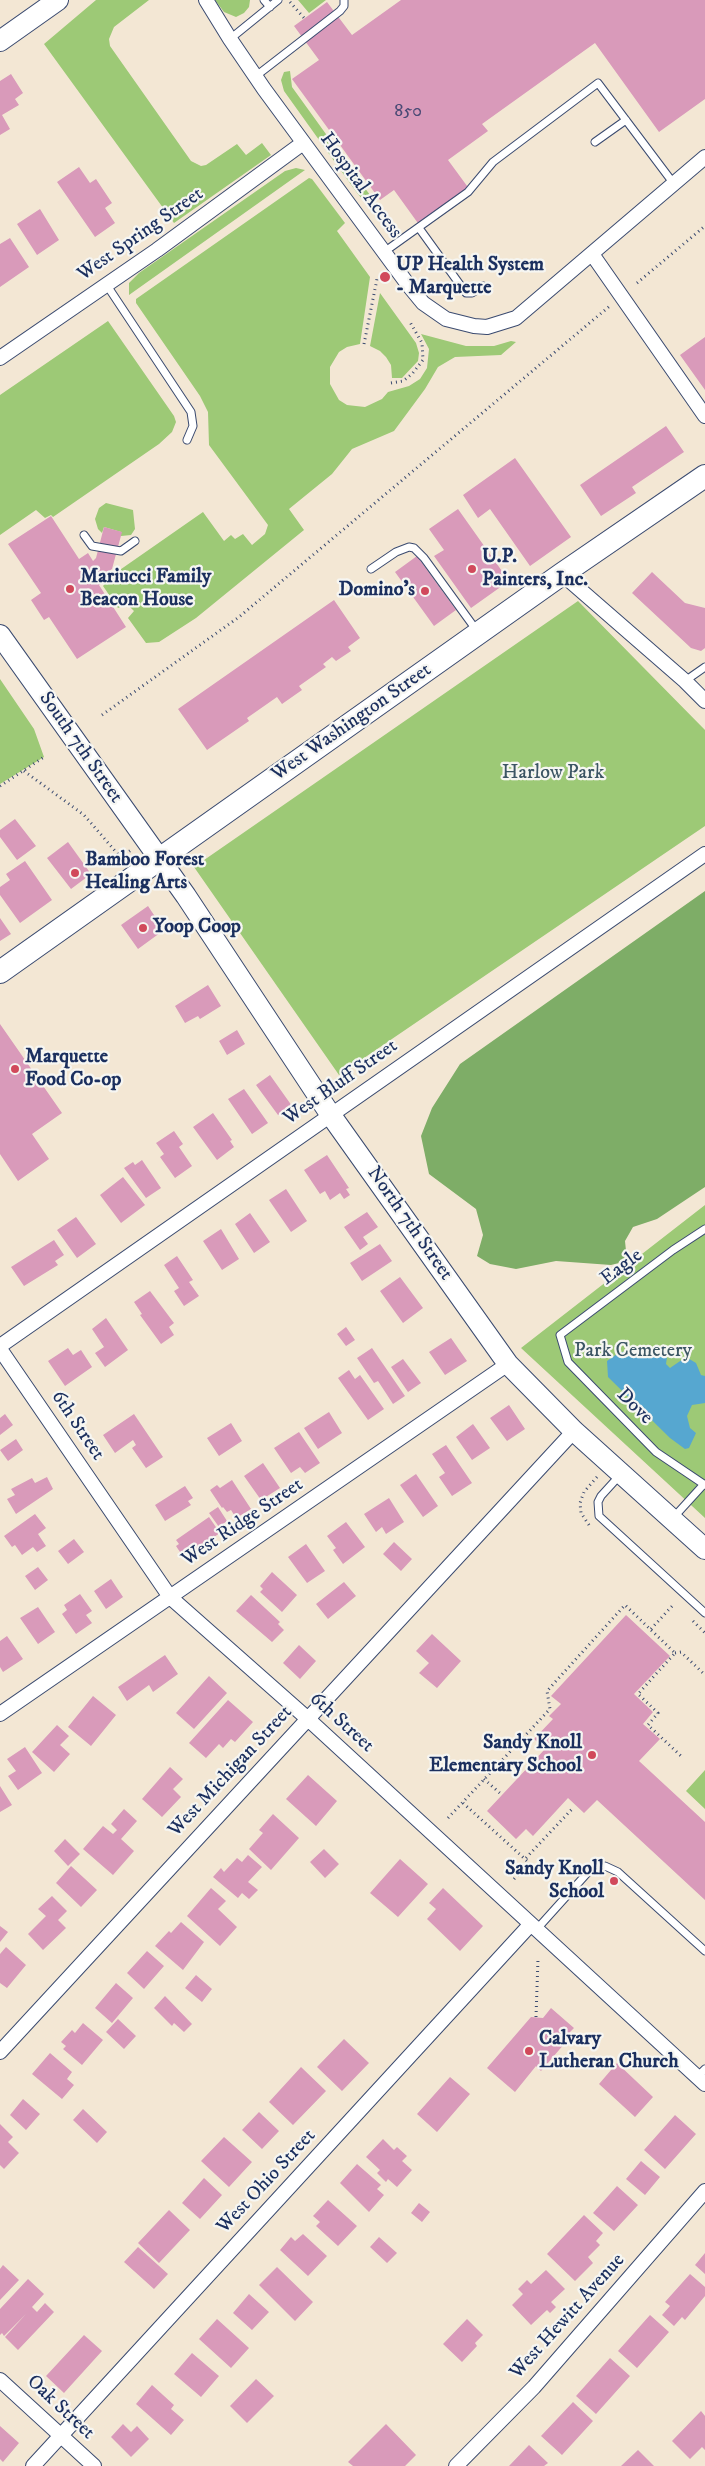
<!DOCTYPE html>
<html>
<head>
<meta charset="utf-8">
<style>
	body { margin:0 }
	canvas { display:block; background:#f3e7d4 }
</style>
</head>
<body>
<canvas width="705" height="2466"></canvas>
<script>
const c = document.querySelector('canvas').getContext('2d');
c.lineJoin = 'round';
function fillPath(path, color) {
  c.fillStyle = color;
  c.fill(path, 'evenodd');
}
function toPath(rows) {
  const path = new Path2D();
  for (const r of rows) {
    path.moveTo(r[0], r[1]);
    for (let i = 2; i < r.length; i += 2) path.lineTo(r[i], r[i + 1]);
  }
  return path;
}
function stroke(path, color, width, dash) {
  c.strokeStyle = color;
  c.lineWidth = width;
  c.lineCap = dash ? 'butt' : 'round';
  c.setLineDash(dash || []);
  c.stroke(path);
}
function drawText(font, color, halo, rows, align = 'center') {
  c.font = font + ' "IM FELL DW Pica",serif';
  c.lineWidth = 4.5;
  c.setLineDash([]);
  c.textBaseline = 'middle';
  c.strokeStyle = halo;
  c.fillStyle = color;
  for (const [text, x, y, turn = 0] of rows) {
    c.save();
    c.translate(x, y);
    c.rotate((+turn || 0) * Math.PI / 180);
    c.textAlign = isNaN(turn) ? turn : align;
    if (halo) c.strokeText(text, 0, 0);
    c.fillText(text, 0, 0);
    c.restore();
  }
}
const green = toPath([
	[96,0,149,0,114,27,109,39,110,46,191,161,201,166,206,165,237,144,246,155,262,143,271,155,174,223,44,44],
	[215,0,250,0,249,7,244,13,236,17,224,12],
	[298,0,326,0,309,13],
	[290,71,292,87,375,202,370,204,365,202,357,193,284,91,281,80,284,72],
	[296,168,305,170,129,295,129,283,139,273,285,171],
	[309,178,312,179,345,223,337,231,370,277,360,344,347,347,339,352,330,367,330,384,339,400,347,405,365,407,382,399,388,392,409,386,420,379,427,368,429,349,421,334,466,346,494,346,511,341,516,342,501,355,455,357,438,367,425,389,394,431,352,449,332,474,289,509,304,530,196,618,159,642,146,643,128,618,134,611,127,604,118,608,103,586,114,574,203,512,224,541,231,535,235,539,243,534,252,545,265,534,268,525,209,445,208,412,200,396,136,303,136,299],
	[380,293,416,343,419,353,418,361,402,378,392,378,391,365,386,357,380,351,370,346],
	[108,321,174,416,176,422,172,432,159,444,53,517,51,515,45,518,36,510,0,535,0,395],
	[106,503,133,510,135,529,131,535,121,536,121,532,104,527,102,533,98,529,95,519,99,508],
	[578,601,705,730,705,826,339,1075,194,867],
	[0,679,34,729,44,757,0,784],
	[705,1205,705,1518,521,1348],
	[705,1770,705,1809,686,1791]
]);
const forest = toPath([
	[705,891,705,1187,657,1219,633,1227,625,1241,627,1261,611,1265,556,1261,516,1269,490,1264,477,1256,483,1235,476,1209,429,1174,421,1136,432,1108,460,1064]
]);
const water = toPath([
	[657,1346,665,1347,668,1350,666,1364,670,1368,686,1357,696,1363,701,1375,705,1376,705,1403,692,1405,687,1416,690,1428,696,1433,689,1448,685,1449,670,1438,608,1377,607,1361,620,1352,648,1351]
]);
const building = toPath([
	[401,0,705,0,705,99,659,132,595,43,482,124,488,131,448,160,470,190,420,226,394,190,380,200,292,79,319,60,294,26,327,2,352,35],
	[11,74,23,93,15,99,19,105,2,115,10,129,0,135,0,81],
	[79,167,90,183,96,179,112,203,105,208,115,223,95,237,57,182],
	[40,209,59,240,37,255,17,224],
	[10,238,29,267,0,287,0,244],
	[705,337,705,390,680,355],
	[666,426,684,452,632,487,636,493,601,516,580,485],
	[515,458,571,537,530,566,490,509,478,518,463,495],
	[458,509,509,581,471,608,434,556,444,550,429,529],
	[51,516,79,559,88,553,93,561,96,558,104,527,122,532,112,569,102,576,106,581,99,585,126,627,77,659,49,617,44,620,31,600,41,593,8,544],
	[417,556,456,610,434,626,395,572],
	[652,572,685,603,705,608,705,648,701,651,691,648,632,593],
	[334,600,360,638,348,647,351,651,336,661,332,657,323,664,326,667,299,686,302,690,282,704,277,697,247,718,249,721,207,750,178,709],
	[15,819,36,846,17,860,0,837,0,830],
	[68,842,91,874,71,889,47,858],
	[25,861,52,900,20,923,0,895,0,887,10,880,6,874],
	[148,906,164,930,138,949,121,925],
	[0,918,11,934,0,941],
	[208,985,221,1006,200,1019,198,1016,185,1023,175,1006],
	[0,1024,62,1113,32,1134,49,1159,18,1181,0,1154],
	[237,1030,245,1044,227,1055,219,1041],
	[270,1075,292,1106,278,1115,256,1085],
	[244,1089,268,1123,252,1134,228,1099],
	[213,1113,232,1140,230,1141,234,1147,217,1160,193,1127],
	[174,1131,183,1144,179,1147,192,1166,175,1178,160,1157,164,1154,156,1143],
	[327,1155,349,1188,346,1189,350,1195,344,1199,340,1193,330,1200,325,1191,320,1194,304,1170],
	[142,1160,161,1188,146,1198,124,1168,133,1162,135,1165],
	[123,1177,145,1205,121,1223,100,1195],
	[286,1189,307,1221,291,1232,269,1200],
	[367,1212,378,1227,363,1237,368,1244,360,1250,344,1227],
	[250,1213,270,1242,254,1253,235,1224],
	[76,1217,96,1244,77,1258,57,1230],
	[221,1229,239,1259,222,1270,203,1241],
	[54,1240,64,1255,55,1261,58,1265,24,1286,11,1267],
	[380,1244,392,1261,362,1281,350,1263],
	[177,1256,193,1280,189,1282,199,1296,184,1306,174,1291,179,1288,164,1265],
	[400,1277,423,1308,403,1323,380,1291],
	[150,1291,174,1323,169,1327,174,1335,161,1344,140,1315,142,1314,134,1302],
	[106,1318,128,1350,105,1367,95,1353,104,1347,92,1329],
	[346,1327,355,1340,346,1346,337,1334],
	[451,1338,467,1361,445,1375,429,1352],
	[68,1348,73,1355,81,1350,92,1367,65,1386,48,1361],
	[372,1348,405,1396,393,1404,378,1381,374,1383,357,1358],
	[403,1359,421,1383,408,1392,391,1367],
	[349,1370,355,1379,360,1375,384,1409,368,1420,338,1378],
	[509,1405,525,1429,507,1441,490,1418],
	[329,1412,342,1433,318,1449,304,1428],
	[5,1414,13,1425,0,1435,0,1418],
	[134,1414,163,1457,146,1468,132,1448,136,1445,133,1440,115,1453,103,1435],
	[231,1423,242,1441,219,1456,207,1438],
	[473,1424,490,1448,472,1460,456,1437],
	[299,1432,320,1463,305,1473,300,1467,291,1473,274,1448],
	[16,1439,23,1450,8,1461,0,1450],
	[446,1445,472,1483,452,1496,439,1477,445,1473,432,1454],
	[263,1463,280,1488,261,1500,244,1476],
	[416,1474,438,1506,423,1517,400,1485],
	[47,1477,53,1489,16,1514,7,1499,15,1495,11,1489,32,1478,35,1483],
	[232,1480,251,1509,236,1518,231,1510,227,1512,223,1507,222,1508,210,1490,217,1485,220,1488],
	[185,1486,193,1498,188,1501,191,1505,165,1521,155,1505],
	[389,1498,404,1522,386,1534,382,1527,376,1532,364,1514],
	[218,1507,227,1521,219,1527,209,1513],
	[35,1514,46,1528,38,1534,46,1546,37,1552,33,1547,22,1555,15,1545,12,1547,4,1536],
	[209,1517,220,1533,214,1537,216,1540,211,1544,209,1541,184,1558,176,1546,179,1544,176,1540],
	[346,1522,365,1547,343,1564,333,1550,336,1548,327,1536],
	[74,1539,84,1552,68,1564,58,1551],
	[394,1542,412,1559,401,1571,383,1554],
	[306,1544,325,1571,307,1583,288,1557],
	[38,1567,48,1580,35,1590,25,1576],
	[272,1572,297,1595,282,1612,260,1592,263,1589,260,1586],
	[111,1579,123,1597,106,1609,94,1591],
	[344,1582,356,1596,328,1619,316,1604],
	[80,1594,92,1611,86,1615,92,1623,76,1634,62,1614,67,1610,64,1605],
	[251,1595,280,1622,278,1624,284,1630,272,1642,236,1611],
	[38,1607,55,1632,38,1644,20,1618],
	[626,1615,670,1656,634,1694,653,1712,643,1724,660,1739,639,1761,705,1822,705,1900,597,1800,584,1813,568,1798,533,1836,526,1829,516,1839,487,1811,545,1749,534,1739,553,1719,549,1716,561,1704,551,1696],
	[432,1634,461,1661,437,1688,419,1673,429,1663,416,1651],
	[7,1636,23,1659,3,1672,0,1667,0,1641],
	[299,1645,316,1661,300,1679,283,1663],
	[165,1655,178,1674,153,1692,149,1685,127,1701,118,1687],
	[209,1676,227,1693,194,1729,176,1713],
	[93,1696,116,1715,91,1746,68,1727],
	[228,1700,253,1722,235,1742,231,1739,223,1748,219,1744,206,1758,189,1743],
	[57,1725,69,1736,60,1745,70,1754,54,1772,32,1752],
	[25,1747,42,1773,18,1790,8,1776,16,1771,7,1759],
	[170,1767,183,1779,173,1789,181,1797,162,1817,142,1799],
	[308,1775,337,1801,316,1826,286,1799],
	[0,1786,12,1805,0,1812],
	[124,1809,137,1821,121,1839,134,1851,113,1875,83,1849,103,1826,113,1834,117,1830,111,1824],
	[273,1814,299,1838,271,1870,249,1849,263,1833,259,1830],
	[65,1839,80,1854,68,1866,54,1851],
	[324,1849,339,1864,325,1878,310,1862],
	[248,1855,262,1867,248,1882,258,1890,249,1899,242,1893,238,1898,213,1877,221,1868,224,1872,237,1858,242,1862],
	[400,1859,428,1884,398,1917,370,1893],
	[71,1866,97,1890,81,1907,56,1883],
	[211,1888,226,1901,218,1909,237,1927,220,1946,187,1916],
	[443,1888,483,1926,460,1951,427,1919,436,1909,429,1903],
	[52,1896,67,1911,58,1920,66,1928,43,1950,28,1934,46,1916,38,1909],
	[181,1922,204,1942,183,1970,155,1946,169,1931,171,1933],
	[0,1926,8,1932,0,1942],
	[6,1947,26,1965,7,1988,0,1983,0,1954],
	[147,1951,164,1966,144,1989,127,1973],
	[196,1975,212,1989,202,2002,185,1988],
	[116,1983,133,1998,112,2023,95,2008],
	[165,1996,192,2024,184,2032,174,2023,172,2026,154,2008],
	[551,2008,574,2028,568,2034,571,2036,541,2071,536,2066,515,2092,487,2068,531,2017,543,2018],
	[118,2019,136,2036,124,2049,106,2032],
	[83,2023,103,2040,82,2065,63,2049,66,2046,61,2042,72,2030,75,2033],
	[344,2039,369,2063,342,2091,317,2067],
	[50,2053,72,2072,67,2079,74,2085,62,2099,32,2074],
	[617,2063,653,2097,635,2117,599,2084],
	[301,2067,326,2091,293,2125,269,2102],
	[450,2077,470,2094,437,2132,417,2114],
	[23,2099,40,2114,26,2130,10,2115],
	[83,2109,107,2132,97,2143,73,2120],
	[259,2112,279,2131,262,2149,242,2130],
	[675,2115,696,2134,665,2169,644,2150],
	[0,2124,13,2137,8,2142,19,2153,4,2169,0,2165],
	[224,2137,252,2162,229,2187,201,2161],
	[383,2139,394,2150,397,2147,407,2156,402,2161,412,2170,397,2187,388,2179,386,2182,377,2173,380,2170,366,2157],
	[641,2161,660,2177,645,2195,626,2179],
	[357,2164,381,2185,377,2189,384,2195,369,2212,340,2183],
	[204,2178,222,2195,200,2219,182,2203],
	[617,2186,638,2205,614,2231,593,2213],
	[328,2200,357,2226,338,2246,316,2226,320,2222,313,2216],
	[419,2203,430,2212,422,2222,411,2213],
	[169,2210,190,2230,159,2263,138,2243],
	[584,2215,603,2233,596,2241,600,2245,588,2257,593,2263,575,2281,547,2254],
	[303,2234,327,2256,308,2276,280,2250,291,2237,295,2241],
	[379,2237,397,2253,387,2263,370,2247],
	[138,2247,168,2274,154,2289,124,2262],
	[705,2253,705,2274,695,2265],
	[3,2265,19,2280,0,2300,0,2269],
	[277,2267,313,2302,295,2321,259,2285],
	[546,2270,565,2289,551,2302,556,2307,550,2313,547,2310,531,2325,512,2305,523,2294,518,2289,527,2280,531,2284],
	[690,2274,705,2287,705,2296,685,2320,682,2317,674,2326,662,2315,670,2306,665,2302],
	[28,2279,44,2294,32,2307,37,2312,45,2303,54,2312,18,2350,5,2337,26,2314,4,2336,2,2333,0,2335,0,2309],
	[249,2294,269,2312,252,2330,233,2313],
	[650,2315,669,2332,637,2368,618,2351],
	[217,2319,249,2348,231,2368,199,2339],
	[467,2319,483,2335,475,2343,477,2346,462,2362,443,2344],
	[84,2335,102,2351,64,2393,46,2376],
	[192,2353,219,2376,201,2397,174,2374],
	[610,2358,630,2376,596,2414,576,2396],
	[256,2379,274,2396,247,2423,230,2406],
	[152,2385,174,2405,171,2409,184,2420,171,2435,136,2404],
	[573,2402,593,2421,562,2455,541,2436],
	[701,2411,705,2416,705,2450,702,2447,690,2459,672,2441],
	[123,2424,131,2432,137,2426,149,2439,131,2457,111,2437],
	[386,2424,416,2455,405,2466,353,2466,348,2462],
	[0,2426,19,2443,3,2462,0,2459],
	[529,2445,548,2463,544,2466,509,2466],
	[638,2450,654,2466,621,2466]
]);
const path = toPath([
	[290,2,304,18],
	[637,283,705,226],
	[364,344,377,279],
	[391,383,403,381,412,374,423,360,422,343,410,322],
	[102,715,239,617,611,305],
	[24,771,84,815,123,860],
	[0,786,44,757],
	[121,857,131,850],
	[589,1525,581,1513,580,1503,584,1492,597,1477],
	[693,1621,705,1633],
	[651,1629,674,1604],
	[675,1653,681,1652,705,1675],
	[484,1779,502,1795],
	[463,1803,525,1859,573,1808],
	[448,1818,550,1709,547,1691,625,1605,675,1653,638,1694,658,1713,648,1725,681,1756],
	[514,1879,529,1863,525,1859],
	[536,2017,538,1959]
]);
const lane = toPath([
	[264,0,270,7],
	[230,39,278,0],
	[256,76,340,11,344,6,344,0],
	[595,142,626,120],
	[419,228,466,293,472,293,483,286],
	[384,252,468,192,493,162,598,83,674,184],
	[106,284,191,412,193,426,187,440],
	[84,535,92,546,121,551,135,541],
	[371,569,396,552,409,547,414,548,424,558,477,631],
	[685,681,705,667],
	[705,1229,673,1250,560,1335,568,1362,656,1452,705,1485],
	[621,1474,601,1496,598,1502,599,1516,705,1613],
	[674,1517,704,1484],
	[536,1930,590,1870,605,1866,618,1872,705,1951],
	[697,2077,705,2069]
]);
const street = toPath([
	[206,0,230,39,264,89,409,286,423,303,446,319,474,326,487,327,516,318,705,157],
	[592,254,705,416],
	[0,358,157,250,303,143],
	[562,574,685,681,705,701],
	[0,1346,705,854],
	[0,1349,170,1597,308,1719,705,2084],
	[0,1714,508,1364],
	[0,2052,574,1431],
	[0,2380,94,2466],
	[33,2466,530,1925],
	[456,2466,534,2387,705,2191]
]);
const secondary = toPath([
	[0,41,58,0],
	[0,635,186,896,330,1114,508,1364,574,1431,705,1549]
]);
const primary = toPath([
	[0,972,562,574,705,476]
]);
const markers = [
	[385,277,6,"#d1495b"],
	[472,569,5,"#d1495b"],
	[70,589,5,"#d1495b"],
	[425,591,5,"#d1495b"],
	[75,873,5,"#d1495b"],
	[143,928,5,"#d1495b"],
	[15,1069,5,"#d1495b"],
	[592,1755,5,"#d1495b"],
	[614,1881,5,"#d1495b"],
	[529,2051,5,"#d1495b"]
];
const numberNames = [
	["850",408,112]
];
const streetNames = [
	["Hospital Access",360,186,54],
	["West Spring Street",141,235,-35],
	["West Washington Street",352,723,-35],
	["South 7th Street",80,748,55],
	["West Bluff Street",341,1083,-35],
	["North 7th Street",409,1224,55],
	["Eagle",622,1268,-37],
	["Dove",634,1407,45],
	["6th Street",77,1426,56],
	["West Ridge Street",243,1523,-34],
	["6th Street",341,1723,42],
	["West Michigan Street",231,1772,-47],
	["West Ohio Street",267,2182,-47],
	["West Hewitt Avenue",568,2317,-48],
	["Oak Street",60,2408,43]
];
const poiNames = [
	["UP Health System",396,266],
	["- Marquette",396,289],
	["U.P.",482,558],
	["Painters, Inc.",482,581],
	["Mariucci Family",80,578],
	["Beacon House",80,601],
	["Domino's",415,591,"right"],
	["Bamboo Forest",85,861],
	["Healing Arts",85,884],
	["Yoop Coop",153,928],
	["Marquette",25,1058],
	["Food Co-op",25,1081],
	["Sandy Knoll",582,1744,"right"],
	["Elementary School",582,1767,"right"],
	["Sandy Knoll",604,1870,"right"],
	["School",604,1893,"right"],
	["Calvary",539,2040],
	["Lutheran Church",539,2063]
];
const parkNames = [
	["Harlow Park",553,774],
	["Park Cemetery",633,1352]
];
fillPath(green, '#9dc976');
fillPath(forest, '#7ead67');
fillPath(water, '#56a7d0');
fillPath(building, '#d99aba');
stroke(lane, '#3b4b70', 9);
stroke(street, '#3b4b70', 16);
stroke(secondary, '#3b4b70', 22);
stroke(primary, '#3b4b70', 24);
stroke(path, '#3b4b70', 3, [1, 4]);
stroke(lane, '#fff', 7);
stroke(street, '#fff', 14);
stroke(secondary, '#fff', 20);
stroke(primary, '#fff', 22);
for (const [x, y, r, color] of markers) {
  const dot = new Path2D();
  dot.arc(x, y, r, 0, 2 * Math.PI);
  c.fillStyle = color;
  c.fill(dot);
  stroke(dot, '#f6f6f2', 2);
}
drawText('18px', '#4a4a75', null, numberNames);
drawText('20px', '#1b2f5e', '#f6f6f2', streetNames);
drawText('bold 20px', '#1b2f5e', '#f6f6f2', poiNames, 'left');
drawText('20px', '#3c5664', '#f6f6f2', parkNames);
</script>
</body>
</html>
